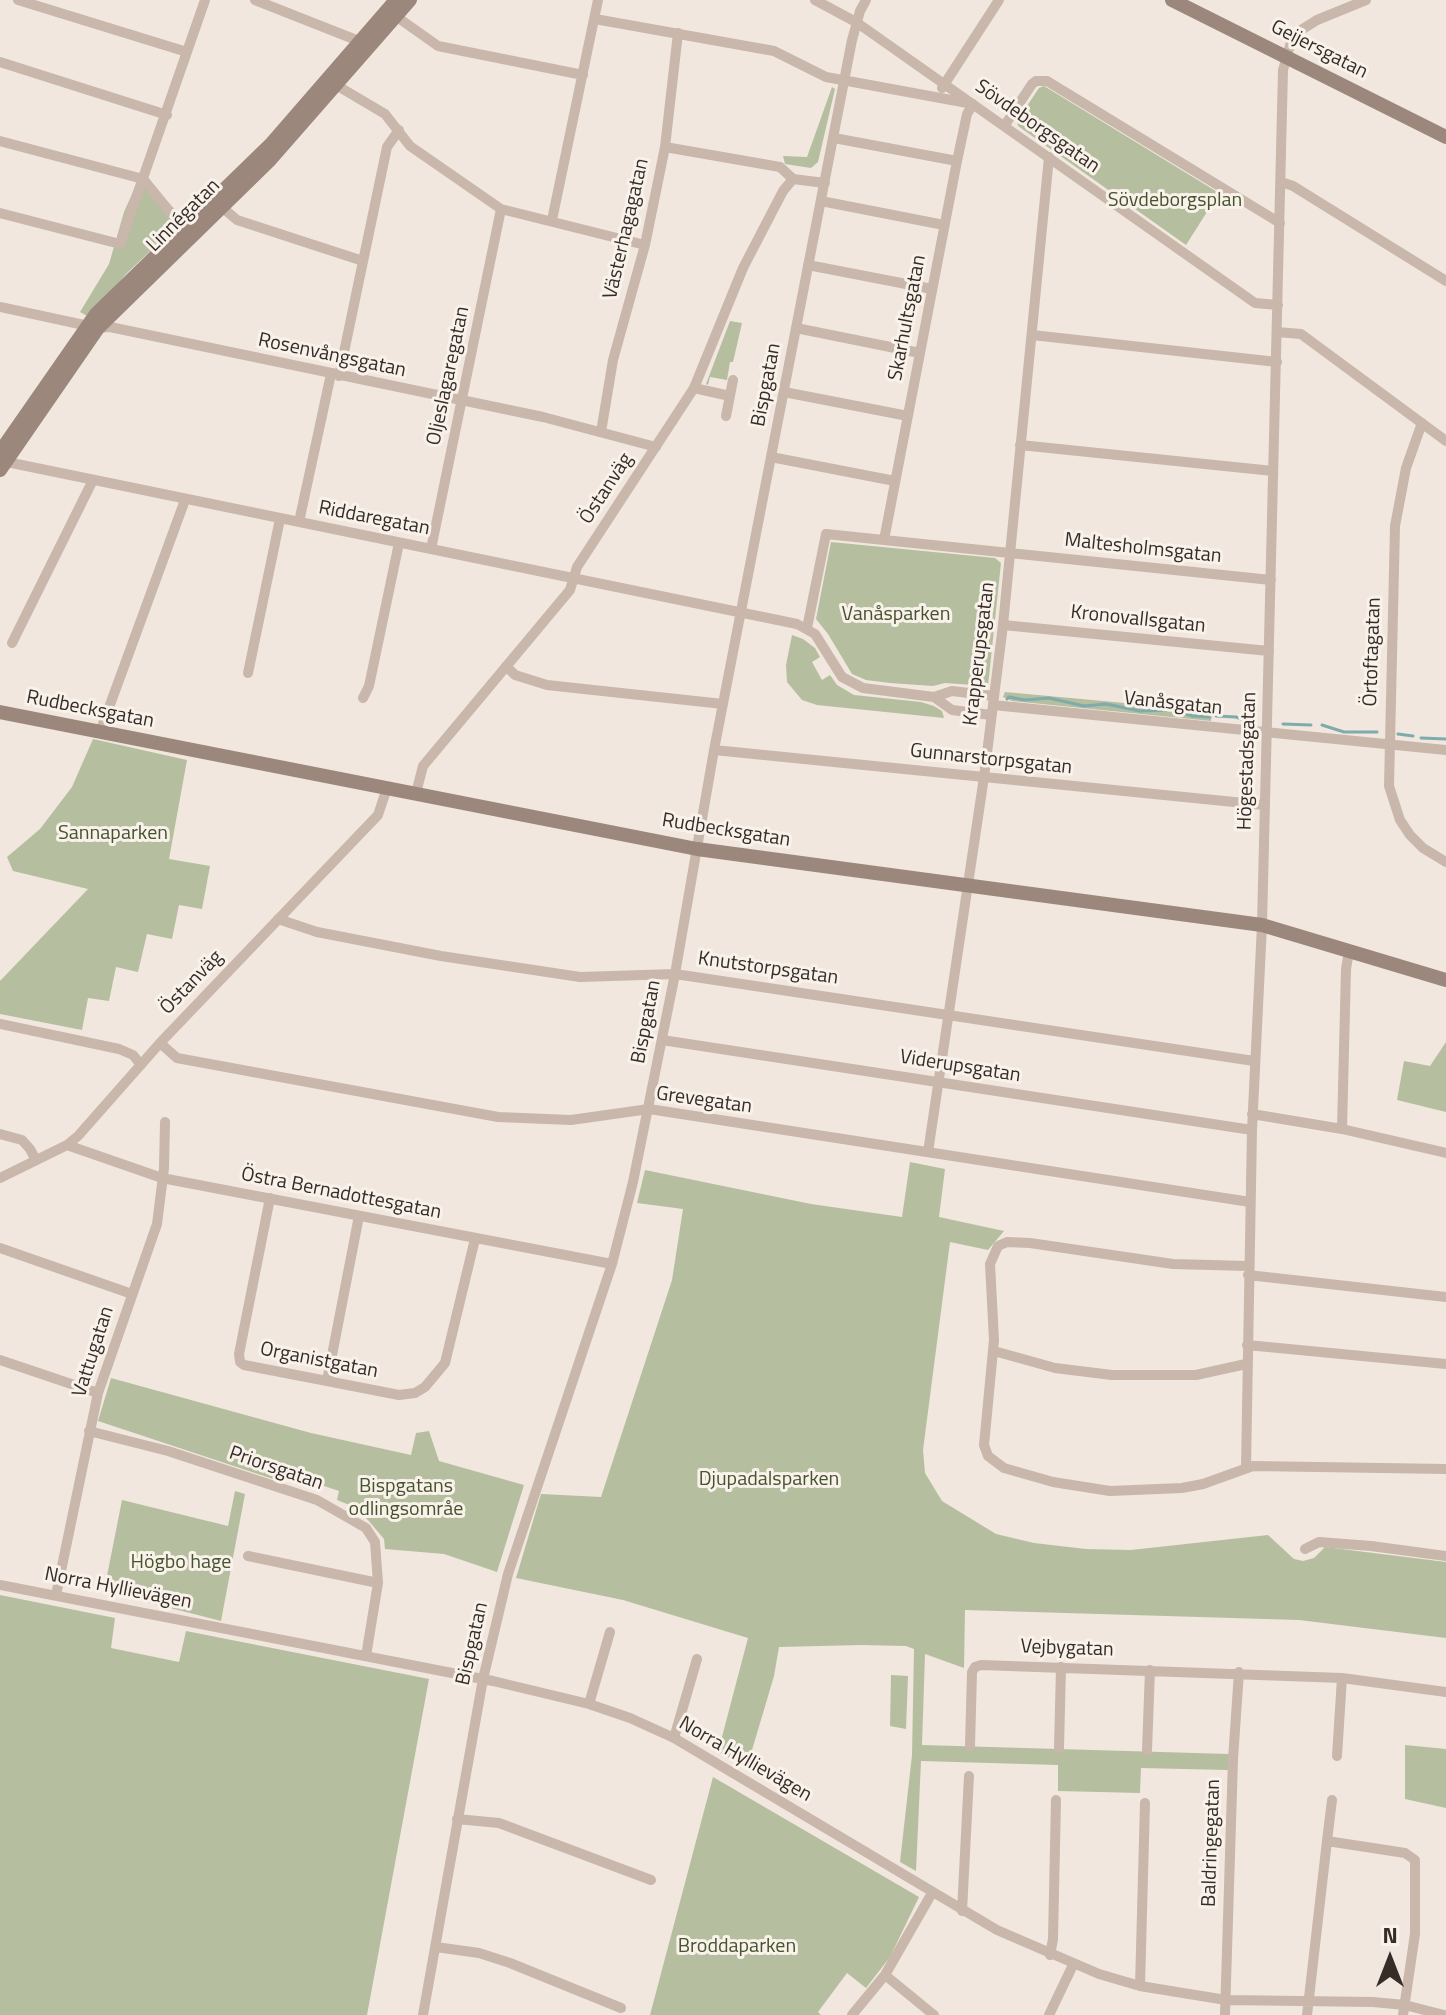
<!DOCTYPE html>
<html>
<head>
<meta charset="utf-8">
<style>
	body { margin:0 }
	#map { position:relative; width:1446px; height:2015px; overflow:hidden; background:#f1e7de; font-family:"Titillium Web",sans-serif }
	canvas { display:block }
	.north { position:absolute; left:1350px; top:1919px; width:80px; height:80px; -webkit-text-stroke:6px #f9f2ea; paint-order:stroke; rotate:0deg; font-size:22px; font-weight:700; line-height:32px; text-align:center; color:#362d29 }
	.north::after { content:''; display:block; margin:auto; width:28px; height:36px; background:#362d29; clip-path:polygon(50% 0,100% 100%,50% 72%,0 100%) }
</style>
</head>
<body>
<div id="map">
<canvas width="1446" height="2015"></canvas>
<div class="north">N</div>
</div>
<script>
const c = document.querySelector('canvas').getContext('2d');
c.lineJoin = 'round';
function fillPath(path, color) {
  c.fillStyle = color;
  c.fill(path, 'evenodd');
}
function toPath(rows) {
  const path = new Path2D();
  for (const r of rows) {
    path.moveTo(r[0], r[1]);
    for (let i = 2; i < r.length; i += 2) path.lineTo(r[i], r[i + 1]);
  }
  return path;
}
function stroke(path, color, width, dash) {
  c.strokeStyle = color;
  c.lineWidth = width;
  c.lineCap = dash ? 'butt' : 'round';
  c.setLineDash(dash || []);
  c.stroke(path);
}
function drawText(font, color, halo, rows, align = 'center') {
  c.font = font + ' "Titillium Web",sans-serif';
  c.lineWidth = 6;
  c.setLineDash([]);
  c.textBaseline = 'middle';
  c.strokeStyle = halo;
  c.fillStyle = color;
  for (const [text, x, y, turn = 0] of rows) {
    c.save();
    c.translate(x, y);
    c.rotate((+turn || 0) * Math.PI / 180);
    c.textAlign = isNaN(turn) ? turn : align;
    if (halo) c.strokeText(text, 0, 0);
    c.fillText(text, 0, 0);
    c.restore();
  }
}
const green = toPath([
	[1044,86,1219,193,1186,245,1018,126,1017,121,1039,88],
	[832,87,835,89,818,162,811,168,785,164,783,156,807,157],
	[141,174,184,219,127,273,89,317,80,312,109,264,124,212],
	[730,321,742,323,733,362,730,362,727,380,710,377,708,385,706,384],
	[831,542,995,558,1001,563,988,686,945,683,933,686,890,683,866,680,852,674,828,634,816,619],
	[792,635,803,639,815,648,820,657,812,662,822,680,830,675,837,685,854,695,921,702,934,706,942,711,944,718,817,705,802,700,787,682,786,665],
	[1005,692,1212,711,1211,721,1012,701,1003,697],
	[93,739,187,760,169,859,210,866,202,909,179,905,172,939,147,934,138,972,116,967,109,1001,88,998,82,1030,0,1014,0,981,88,889,13,871,7,857,40,829,72,787],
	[1446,1042,1446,1112,1397,1100,1404,1061,1430,1066],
	[910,1162,945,1169,939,1217,1004,1231,988,1250,950,1242,923,1450,925,1473,942,1501,996,1534,1034,1543,1086,1549,1131,1550,1268,1535,1294,1559,1303,1561,1314,1558,1325,1547,1446,1562,1446,1638,1299,1620,965,1610,964,1668,925,1654,922,1745,1229,1754,1228,1770,1141,1768,1140,1793,1058,1791,1058,1765,921,1761,916,1871,900,1862,912,1755,914,1649,906,1646,861,1645,779,1647,774,1676,747,1767,718,1752,748,1638,623,1600,516,1578,541,1494,601,1497,672,1280,683,1209,637,1203,645,1170,811,1204,902,1217],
	[111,1378,311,1433,411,1455,416,1433,429,1431,439,1461,524,1485,497,1572,444,1554,385,1549,384,1539,368,1520,352,1506,337,1500,339,1491,285,1473,282,1482,98,1421],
	[235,1491,245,1494,221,1621,104,1591,122,1500,228,1526],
	[0,1595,115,1618,111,1648,179,1662,186,1631,429,1679,367,2015,0,2015],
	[891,1675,908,1676,906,1729,890,1726],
	[1405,1745,1446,1749,1446,1808,1405,1799],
	[713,1777,919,1897,890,1957,866,1988,847,1973,818,2012,821,2015,650,2015]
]);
const stream = toPath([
	[1007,699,1009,697,1025,700,1049,698,1084,706,1106,704,1140,711,1169,710],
	[1175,711,1193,716,1210,717],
	[1216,716,1236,717,1250,722],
	[1283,724,1311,725],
	[1322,725,1344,732,1377,732],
	[1398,734,1413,736],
	[1421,738,1446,739]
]);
const street = toPath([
	[18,0,187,52],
	[255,0,364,43],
	[815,0,856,22,1255,303,1278,305],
	[390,12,438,46,583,75],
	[595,19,774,51,826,77,973,104,967,114,957,161,884,540],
	[0,62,167,115],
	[336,85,385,114,410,146,501,209,645,245],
	[942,88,999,0],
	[1005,125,1032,84,1036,81,1047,81,1280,223],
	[834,138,957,161],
	[0,141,143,179,187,233],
	[665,147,780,167,793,179,825,183],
	[1281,182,1293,186,1446,281],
	[821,201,944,225],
	[217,203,237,220,363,261],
	[0,213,120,244,205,0],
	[552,220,598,0],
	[808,265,932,289],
	[0,307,98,328,110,327,543,417,656,447],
	[796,328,920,353],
	[1277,332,1301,334,1446,441],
	[1032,335,1277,362],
	[339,376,387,147,399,130],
	[694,388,730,396],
	[784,392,908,416],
	[726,416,733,380],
	[1422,423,1406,468,1395,526,1389,786,1400,820,1410,835,1423,848,1446,862],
	[601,432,613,360,645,245,665,147,678,33],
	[1020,445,1273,471],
	[771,457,895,481],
	[2,461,797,624,815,634,842,677,863,688,934,697,952,691,994,696],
	[299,522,331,374],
	[431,549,501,209],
	[1003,625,1269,651],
	[807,628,826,534,1271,580],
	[12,643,93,480],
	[506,666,515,675,547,685,723,704],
	[248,673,280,519],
	[934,697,952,710,991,715],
	[363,698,369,686,399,543],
	[993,705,1446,750],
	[100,732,185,500],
	[714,750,1264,805],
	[416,793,423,766,570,590,577,567,694,388,743,268,783,191,793,179],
	[278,919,317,932,441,956,580,977,675,974,1254,1061],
	[0,1024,119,1049,133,1055,141,1065],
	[662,1040,1252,1130],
	[160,1043,177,1058,498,1117,571,1120,649,1109,1250,1202],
	[1252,1114,1342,1129,1446,1153],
	[1342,1129,1346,969,1349,951],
	[0,1134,22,1140,30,1149,36,1160],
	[67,1145,162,1178,612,1264],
	[928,1152,984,777,1003,625,1049,157],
	[0,1178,67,1145,78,1136,160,1043,378,815,387,788],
	[270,1198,239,1354,240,1362,244,1365,327,1381,399,1395,415,1393,425,1387,445,1363,475,1239],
	[0,1248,132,1294],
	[1248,1266,1173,1264,1030,1243,1007,1242,998,1246,990,1264,994,1340,984,1445,988,1456,1004,1468,1053,1482,1110,1491,1182,1488,1203,1484,1253,1466,1446,1469],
	[1248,1275,1446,1297],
	[1247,1345,1446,1364],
	[994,1351,1055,1368,1112,1375,1196,1375,1246,1364],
	[0,1360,98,1393],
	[327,1381,359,1216],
	[89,1431,168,1451,317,1500,366,1528,375,1542,378,1583,366,1656],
	[1246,1467,1252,1130,1262,925,1283,70,1291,42,1301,30,1317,20,1366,0],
	[1305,1549,1319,1542,1371,1546,1446,1556],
	[248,1556,378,1583],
	[0,1585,493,1681,589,1704,630,1718,674,1738,997,1930,1099,1974,1140,1986,1226,2000,1373,2002,1405,2005,1444,2015],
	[56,1595,98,1393,157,1224,164,1168,165,1122],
	[589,1704,610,1632],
	[674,1738,697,1659],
	[970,1746,972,1672,975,1667,981,1665,1342,1678,1446,1692],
	[1059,1748,1061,1667],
	[1147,1750,1150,1670],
	[1337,1756,1342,1678],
	[457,1819,499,1823,651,1880],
	[1327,1841,1332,1800],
	[962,1911,969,1776],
	[436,1947,479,1953,510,1963,621,2008],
	[1050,1955,1053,1939,1056,1800],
	[885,1975,934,2015],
	[1140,1986,1145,1803],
	[423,2015,483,1679,508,1574,612,1264,633,1182,675,974,714,750,852,40,860,11,866,0],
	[852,2015,885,1975,932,1893],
	[1049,2015,1073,1965],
	[1225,2015,1233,1759,1239,1672],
	[1307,2015,1327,1841,1405,1853,1415,1860,1415,1934,1403,2015]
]);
const secondary = toPath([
	[1172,0,1446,137],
	[0,452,96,314,271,144,396,0],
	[0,470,98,328,270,160,410,0],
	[0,712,697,849,1262,925,1446,980]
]);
const streetNames = [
	["Geijersgatan",1319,50,27],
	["Sövdeborgsgatan",1037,127,35],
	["Linnégatan",184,216,-45],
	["Västerhagagatan",627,229,-77],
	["Skarhultsgatan",908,318,-79],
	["Rosenvångsgatan",332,356,12],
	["Oljeslagaregatan",449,376,-78],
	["Bispgatan",767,385,-79],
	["Östanväg",607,489,-57],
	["Riddaregatan",374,519,11],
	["Maltesholmsgatan",1143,549,6],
	["Kronovallsgatan",1138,620,6],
	["Örtoftagatan",1373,652,-88],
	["Krapperupsgatan",980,654,-83],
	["Vanåsgatan",1173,704,6],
	["Rudbecksgatan",90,710,11],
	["Gunnarstorpsgatan",991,760,6],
	["Högestadsgatan",1248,761,-88],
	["Rudbecksgatan",726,831,9],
	["Knutstorpsgatan",768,969,8],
	["Östanväg",192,983,-46],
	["Bispgatan",647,1022,-79],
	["Viderupsgatan",960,1067,9],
	["Grevegatan",704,1101,8],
	["Östra Bernadottesgatan",341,1194,11],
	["Vattugatan",94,1352,-72],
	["Organistgatan",319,1361,11],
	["Priorsgatan",276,1469,19],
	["Norra Hyllievägen",118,1589,11],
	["Bispgatan",473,1644,-77],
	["Vejbygatan",1067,1649,2],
	["Norra Hyllievägen",745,1760,30],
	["Baldringegatan",1212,1843,-88]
];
const parkNames = [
	["Sövdeborgsplan",1175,201],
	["Vanåsparken",896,615],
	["Sannaparken",113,834],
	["Djupadalsparken",769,1480],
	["Bispgatans",406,1487],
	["odlingsområe",406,1510],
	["Högbo hage",181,1563],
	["Broddaparken",737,1947]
];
fillPath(green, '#b5bf9f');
stroke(stream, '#7eabac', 3);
stroke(street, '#c8b7aa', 10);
stroke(secondary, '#9c877c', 14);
drawText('20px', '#362d29', '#f9f2ea', streetNames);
drawText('20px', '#46532f', '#f9f2ea', parkNames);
</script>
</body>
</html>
